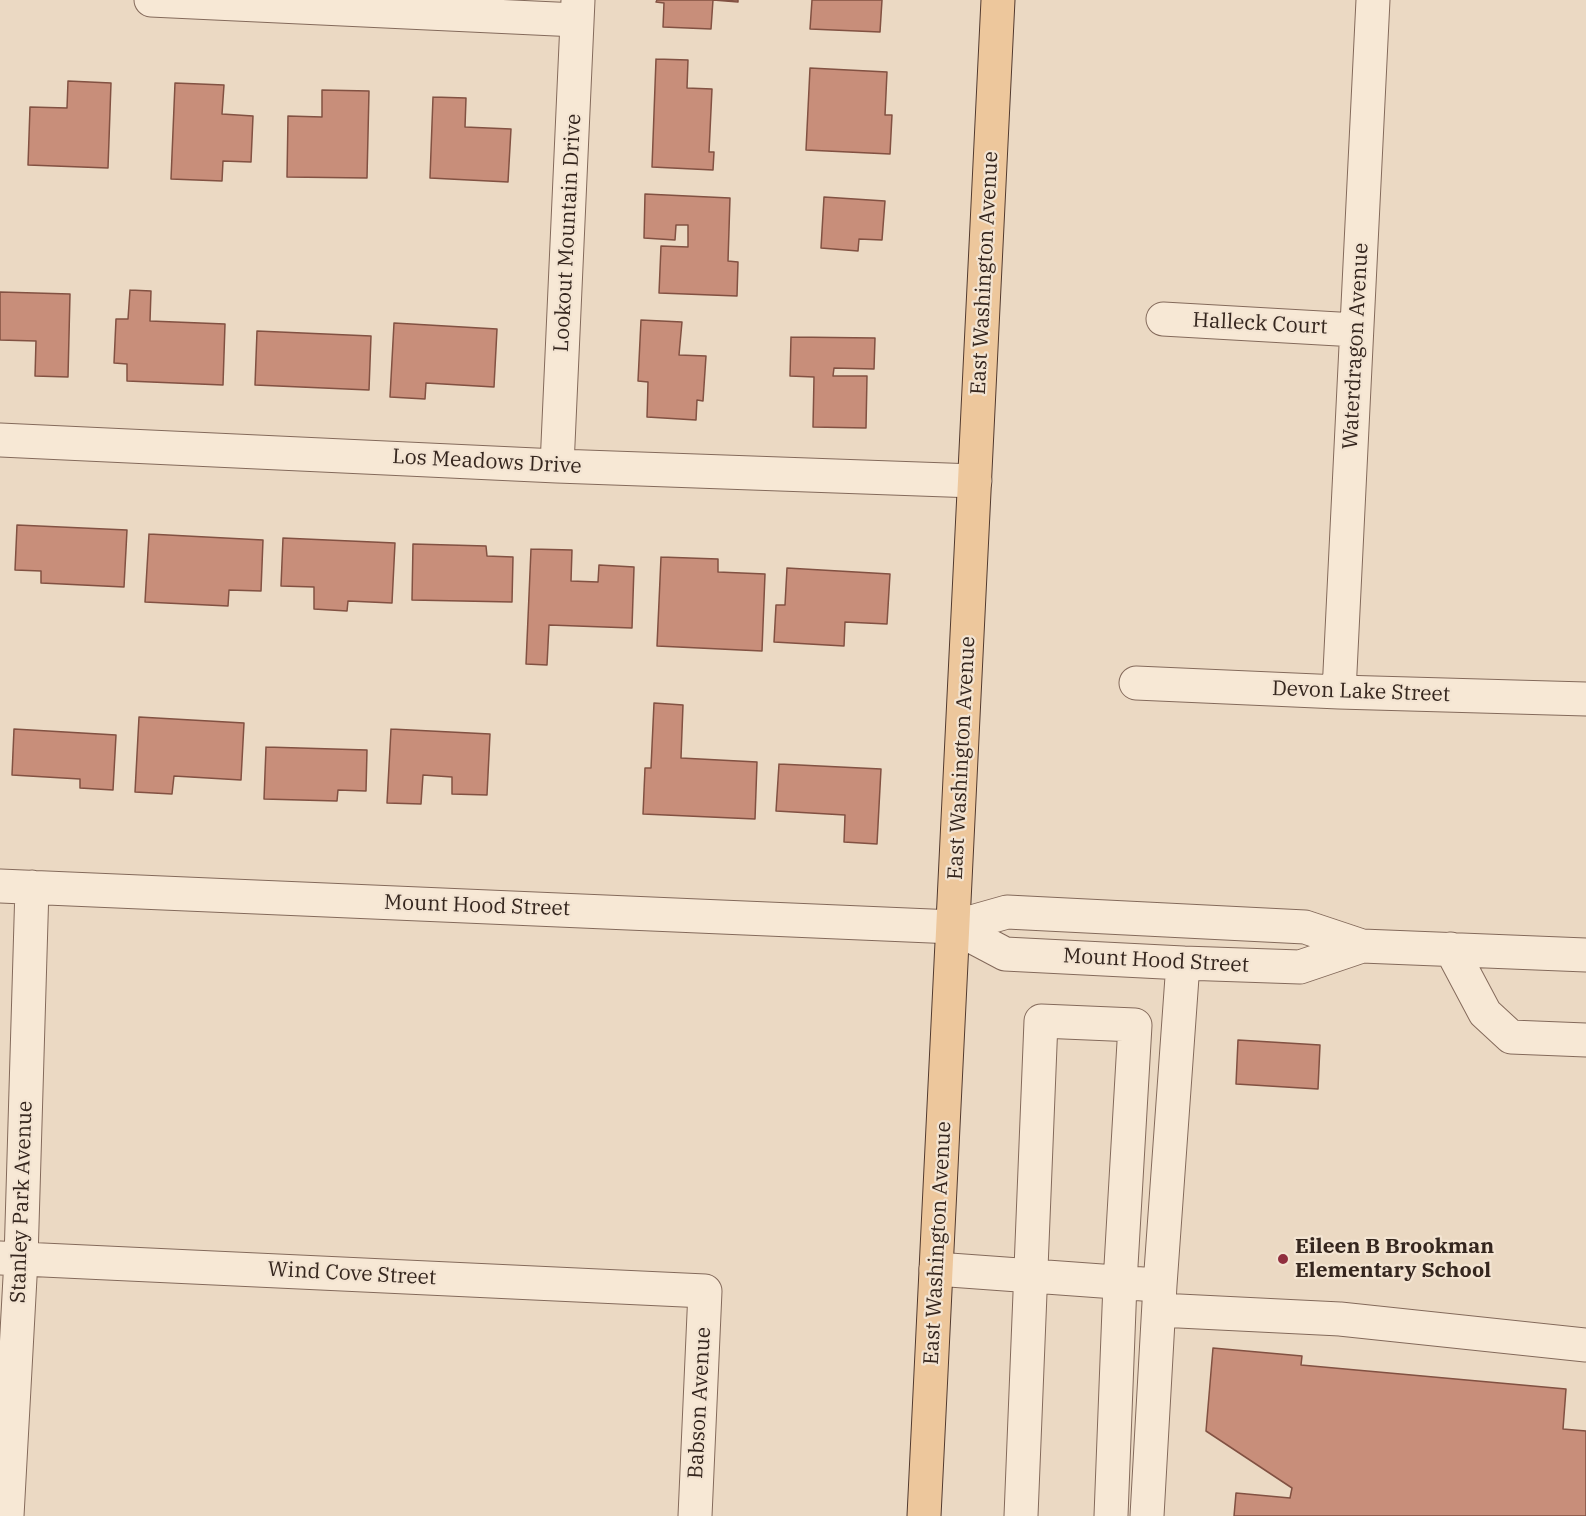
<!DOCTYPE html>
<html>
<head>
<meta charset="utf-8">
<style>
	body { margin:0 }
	canvas { display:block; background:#ebd9c3 }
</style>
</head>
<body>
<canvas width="1586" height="1516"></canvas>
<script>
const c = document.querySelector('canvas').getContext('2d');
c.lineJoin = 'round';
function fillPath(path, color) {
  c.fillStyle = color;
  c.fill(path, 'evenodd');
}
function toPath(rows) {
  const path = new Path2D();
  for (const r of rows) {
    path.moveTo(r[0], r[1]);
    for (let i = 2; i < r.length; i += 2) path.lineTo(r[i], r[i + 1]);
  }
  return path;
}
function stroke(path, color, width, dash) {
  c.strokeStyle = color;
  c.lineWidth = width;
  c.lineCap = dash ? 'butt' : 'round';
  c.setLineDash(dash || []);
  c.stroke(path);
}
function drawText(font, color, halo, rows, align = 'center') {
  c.font = font + ' "IBM Plex Serif",serif';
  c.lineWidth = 4.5;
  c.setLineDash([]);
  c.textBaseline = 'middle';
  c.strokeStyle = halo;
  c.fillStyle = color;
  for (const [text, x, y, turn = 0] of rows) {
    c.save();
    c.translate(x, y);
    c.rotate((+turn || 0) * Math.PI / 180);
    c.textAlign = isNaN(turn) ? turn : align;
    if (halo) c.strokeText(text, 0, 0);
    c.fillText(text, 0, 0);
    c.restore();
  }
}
const building = toPath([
	[657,0,738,0,738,2,713,0,711,29,663,27,664,3,656,2,657,0],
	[812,0,882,0,880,32,810,29,812,0],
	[656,59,688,60,687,88,712,89,709,152,714,152,713,170,652,167,656,59],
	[810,68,887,72,885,115,892,115,890,154,806,150,810,68],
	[68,81,111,83,108,168,28,165,30,107,67,108,68,81],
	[175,83,224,85,222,114,253,116,251,162,223,161,222,181,171,179,175,83],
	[322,90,369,91,367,178,287,177,288,116,322,117,322,90],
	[433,97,466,98,465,127,511,129,508,182,430,178,433,97],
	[645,194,730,198,728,261,738,262,737,296,659,293,661,246,688,247,688,225,676,225,675,240,644,238,645,194],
	[824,197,885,201,882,240,859,239,858,251,821,248,824,197],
	[130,290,151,291,150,321,225,324,223,385,127,381,127,364,114,363,116,319,128,319,130,290],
	[0,292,70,294,68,377,35,376,36,341,0,340,0,292],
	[641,320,682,322,679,355,706,356,703,401,697,400,696,420,647,417,648,382,638,381,641,320],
	[394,323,497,329,494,387,426,383,425,399,390,397,394,323],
	[257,331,371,336,369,390,255,385,257,331],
	[791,337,875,338,874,369,834,368,833,376,867,376,866,428,813,427,814,377,790,376,791,337],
	[17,525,127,530,124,587,41,583,41,571,15,570,17,525],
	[149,534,263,540,261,591,229,590,228,606,145,602,149,534],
	[283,538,395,543,392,603,348,601,347,611,314,609,314,587,281,586,283,538],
	[413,544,486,546,487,556,513,557,512,602,412,600,413,544],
	[531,549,572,550,571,581,598,582,599,565,634,567,632,628,549,625,547,665,526,664,531,549],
	[661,557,718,559,718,572,765,574,762,651,657,646,661,557],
	[787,568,890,574,887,624,845,622,844,646,774,642,776,605,785,605,787,568],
	[654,703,683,705,681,758,757,762,755,819,643,814,645,768,651,768,654,703],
	[139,717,244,723,241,780,174,776,172,794,135,792,139,717],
	[14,729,116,735,113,790,80,788,80,779,12,775,14,729],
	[391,729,490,734,487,795,452,794,452,777,423,775,421,804,387,803,391,729],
	[266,747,367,750,366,791,338,790,337,801,264,799,266,747],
	[779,764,881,769,877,844,844,842,845,815,776,811,779,764],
	[1238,1040,1320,1045,1318,1089,1236,1084,1238,1040],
	[1213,1348,1302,1356,1301,1365,1566,1389,1563,1429,1586,1431,1586,1516,1234,1516,1236,1493,1290,1498,1292,1488,1206,1431,1213,1348]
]);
const minor = toPath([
	[151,0,577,20],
	[1163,319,1356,330],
	[0,440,557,466,975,481],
	[557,466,578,0],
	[1136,683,1339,692,1586,699],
	[1339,692,1373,0],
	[0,886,954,927,1007,912,1305,927,1362,946,1586,955],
	[954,927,1005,954,1183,963,1300,967,1362,946],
	[1451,949,1485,1013,1511,1037,1586,1040],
	[0,1258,705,1291,695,1516],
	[936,1269,1143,1284],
	[1159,1310,1340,1319,1586,1345],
	[7,1516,21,1259,32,887],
	[1021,1516,1041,1021,1135,1025,1120,1283,1111,1516],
	[1147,1516,1160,1285,1183,963]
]);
const major = toPath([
	[924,1516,998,0]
]);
const markers = [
	[1283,1259,6,"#902e3e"]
];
const streetNames = [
	["Lookout Mountain Drive",568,233,-87],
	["East Washington Avenue",985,273,-87],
	["Halleck Court",1260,324,3],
	["Waterdragon Avenue",1356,346,-87],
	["Los Meadows Drive",487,462,3],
	["Devon Lake Street",1361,692,2],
	["East Washington Avenue",962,758,-87],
	["Mount Hood Street",477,906,2],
	["Mount Hood Street",1156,961,3],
	["Stanley Park Avenue",22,1202,-88],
	["East Washington Avenue",938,1243,-87],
	["Wind Cove Street",352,1274,3],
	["Babson Avenue",700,1403,-87]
];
const poiNames = [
	["Eileen B Brookman",1295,1247],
	["Elementary School",1295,1271]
];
fillPath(building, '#c88e7a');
stroke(building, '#825142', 1.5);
stroke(minor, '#846a5b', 35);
stroke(major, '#523a2f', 35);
stroke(minor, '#f7e8d5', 33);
stroke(major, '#edc79c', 33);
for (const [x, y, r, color] of markers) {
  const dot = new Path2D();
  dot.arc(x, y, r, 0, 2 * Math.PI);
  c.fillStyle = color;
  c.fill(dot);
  stroke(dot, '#f3e4d2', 2);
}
drawText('21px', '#35261e', '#f3e4d2', streetNames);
drawText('bold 21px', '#35261e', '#f3e4d2', poiNames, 'left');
</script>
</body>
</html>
